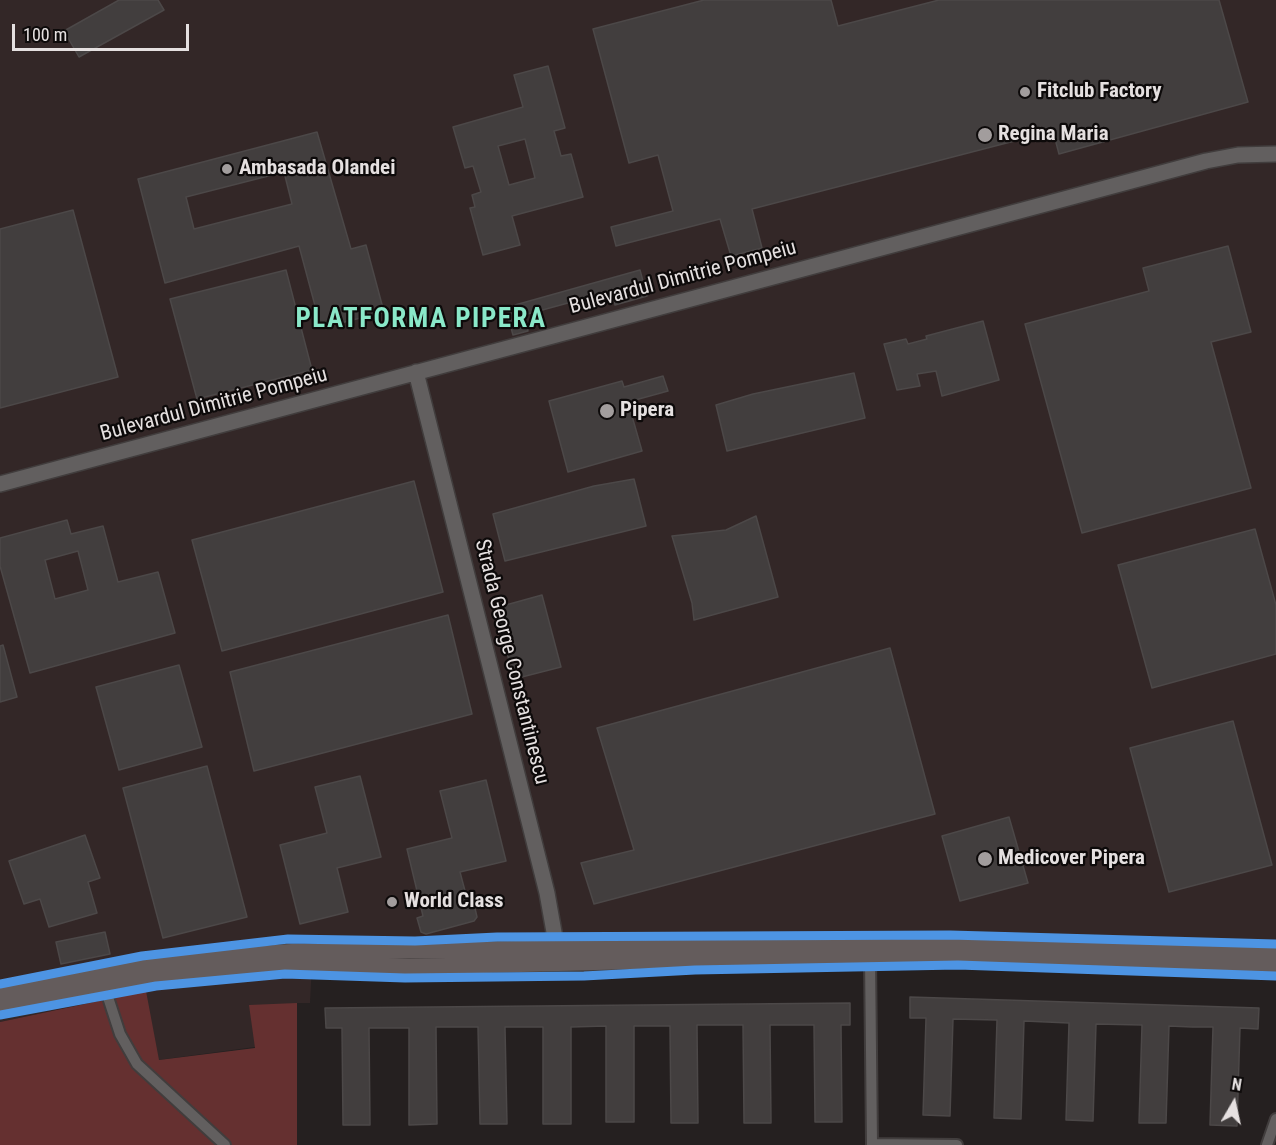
<!DOCTYPE html>
<html>
<head>
<meta charset="utf-8">
<style>
	body { margin:0 }
	#map { position:relative; width:1276px; height:1145px; overflow:hidden; background:#252020; font-family:"Roboto Condensed",sans-serif }
	canvas { display:block }
	.north { position:absolute; left:1204px; top:1073px; width:60px; height:60px; -webkit-text-stroke:4px #0d0a0a; paint-order:stroke; rotate:9deg; font-size:16px; font-weight:700; line-height:24px; text-align:center; color:#e5e0e0 }
	.north::after { content:''; display:block; margin:auto; width:21px; height:27px; background:#e5e0e0; clip-path:polygon(50% 0,100% 100%,50% 72%,0 100%) }
	.scale { position:absolute; left:12px; top:24px; width:177px; height:27px; box-sizing:border-box; border:3px solid #e5e0e0; border-top:0; padding-left:8px; font-size:18px; line-height:21px; white-space:nowrap; color:#e5e0e0; -webkit-text-stroke:4px #0d0a0a; paint-order:stroke }
</style>
</head>
<body>
<div id="map">
<canvas width="1276" height="1145"></canvas>
<div class="north">N</div>
<div class="scale">100 m</div>
</div>
<script>
const c = document.querySelector('canvas').getContext('2d');
c.lineJoin = 'round';
function fillPath(path, color) {
  c.fillStyle = color;
  c.fill(path, 'evenodd');
}
function toPath(rows) {
  const path = new Path2D();
  for (const r of rows) {
    path.moveTo(r[0], r[1]);
    for (let i = 2; i < r.length; i += 2) path.lineTo(r[i], r[i + 1]);
  }
  return path;
}
function stroke(path, color, width, dash) {
  c.strokeStyle = color;
  c.lineWidth = width;
  c.lineCap = dash ? 'butt' : 'round';
  c.setLineDash(dash || []);
  c.stroke(path);
}
function drawText(font, color, halo, rows, align = 'center') {
  c.font = font + ' "Roboto Condensed",sans-serif';
  c.lineWidth = 4.5;
  c.setLineDash([]);
  c.textBaseline = 'middle';
  c.strokeStyle = halo;
  c.fillStyle = color;
  for (const [text, x, y, turn = 0] of rows) {
    c.save();
    c.translate(x, y);
    c.rotate((+turn || 0) * Math.PI / 180);
    c.textAlign = isNaN(turn) ? turn : align;
    if (halo) c.strokeText(text, 0, 0);
    c.fillText(text, 0, 0);
    c.restore();
  }
}
const built = toPath([
	[0,0,1276,0,1276,957,312,963,310,1003,297,1003,255,1047,158,1060,145,991,0,1022]
]);
const green = toPath([
	[146,991,159,1060,255,1048,249,1005,297,1003,297,1145,0,1145,0,1022]
]);
const building = toPath([
	[119,0,158,0,164,10,79,57,64,31,119,0],
	[704,0,831,0,838,26,939,0,1219,0,1248,102,1059,154,1053,131,752,209,762,248,731,256,720,219,616,246,611,227,673,211,658,155,629,163,593,29,704,0],
	[548,66,565,128,554,131,561,156,571,154,583,197,512,216,520,245,483,255,470,208,475,207,472,195,481,192,473,166,465,168,453,127,523,107,514,75,548,66],
	[525,139,535,178,509,185,498,146,525,139],
	[317,132,351,249,366,245,384,312,321,328,299,246,165,283,138,179,317,132],
	[284,172,292,204,194,229,186,197,284,172],
	[73,210,118,377,0,408,0,229,73,210],
	[1228,246,1251,332,1211,342,1251,488,1082,533,1025,324,1149,291,1143,268,1228,246],
	[286,270,312,370,197,399,170,299,286,270],
	[640,270,647,296,615,305,612,291,524,315,528,331,513,335,507,314,515,305,640,270],
	[983,321,999,380,942,396,936,371,917,374,920,386,897,390,884,344,906,339,908,344,927,339,926,336,983,321],
	[854,373,865,418,727,451,716,405,753,394,854,373],
	[663,376,668,391,628,402,642,451,568,472,549,401,622,381,624,387,663,376],
	[634,479,646,526,505,561,493,514,594,486,634,479],
	[414,481,443,592,222,651,192,540,414,481],
	[756,516,778,597,694,620,692,603,672,536,726,530,756,516],
	[67,520,71,534,103,526,118,582,158,572,175,633,30,673,0,566,0,538,67,520],
	[78,551,88,590,55,599,45,560,78,551],
	[1255,529,1276,605,1276,654,1152,688,1118,565,1255,529],
	[542,595,561,667,514,679,495,608,542,595],
	[448,615,472,714,254,771,230,672,448,615],
	[3,645,17,697,0,702,0,646,3,645],
	[890,648,935,814,594,904,581,863,634,850,597,728,890,648],
	[179,665,202,747,119,770,96,687,179,665],
	[1233,721,1272,865,1169,892,1130,748,1233,721],
	[207,766,247,917,163,938,123,788,207,766],
	[360,776,381,857,337,868,348,912,300,924,280,845,327,833,315,787,360,776],
	[486,780,506,861,460,872,469,906,474,904,477,917,474,921,426,934,421,932,417,918,423,916,407,849,452,838,440,791,486,780],
	[1009,817,1028,883,960,901,942,836,1009,817],
	[85,835,100,878,88,882,97,913,49,927,40,899,24,904,9,861,85,835],
	[105,932,110,954,61,964,56,942,105,932],
	[910,997,1259,1008,1258,1029,1240,1028,1237,1126,1210,1125,1213,1027,1192,1027,1169,1026,1166,1123,1139,1123,1142,1025,1096,1024,1093,1121,1066,1120,1069,1023,1024,1021,1021,1119,994,1118,997,1020,953,1019,950,1116,923,1115,926,1018,910,1018,910,997],
	[850,1003,850,1025,841,1025,842,1122,815,1122,814,1025,770,1025,771,1123,744,1123,743,1025,697,1025,698,1123,671,1123,670,1026,634,1026,634,1122,606,1122,606,1026,571,1027,571,1124,543,1124,543,1027,505,1027,507,1124,480,1124,478,1027,436,1027,437,1124,409,1125,409,1028,369,1028,370,1125,343,1125,342,1028,326,1028,325,1008,850,1003]
]);
const street = toPath([
	[870,957,872,1144,957,1145],
	[104,985,120,1034,137,1064,225,1145],
	[1267,1145,1276,1119]
]);
const secondary = toPath([
	[416,372,547,893,559,960],
	[0,484,1206,161,1238,155,1276,154]
]);
const primary = toPath([
	[0,993,179,959,292,952,973,943,1276,953],
	[0,1006,161,975,286,965,409,967,671,960,953,957,1276,966]
]);
const cycleway = toPath([
	[0,984,142,956,288,939,415,941,497,937,950,935,1276,944],
	[0,1015,156,986,285,974,405,978,584,976,695,970,958,965,1276,976]
]);
const markers = [
	[1025,92,6,"#a29d9d"],
	[985,135,8,"#a29d9d"],
	[227,169,6,"#a29d9d"],
	[607,411,8,"#a29d9d"],
	[985,859,8,"#a29d9d"],
	[392,902,6,"#a29d9d"]
];
const poiNames = [
	["Fitclub Factory",1037,92],
	["Regina Maria",998,135],
	["Ambasada Olandei",239,169],
	["Pipera",620,411],
	["Medicover Pipera",998,859],
	["World Class",404,902]
];
const streetNames = [
	["Bulevardul Dimitrie Pompeiu",683,278,-15],
	["Bulevardul Dimitrie Pompeiu",214,405,-15],
	["Strada George Constantinescu",511,662,76]
];
const districtNames = [
	["PLATFORMA PIPERA",421,320]
];
fillPath(built, '#332727');
fillPath(green, '#653030');
fillPath(building, '#423e3e');
stroke(building, '#4c4848', 1.5);
stroke(street, '#413d3d', 14);
stroke(secondary, '#413d3d', 18);
stroke(primary, '#413d3d', 20);
stroke(street, '#625f5f', 10);
stroke(secondary, '#625f5f', 15);
stroke(primary, '#645c5c', 16);
stroke(cycleway, '#4d94e3', 9);
for (const [x, y, r, color] of markers) {
  const dot = new Path2D();
  dot.arc(x, y, r, 0, 2 * Math.PI);
  c.fillStyle = color;
  c.fill(dot);
  stroke(dot, '#0d0a0a', 2);
}
drawText('bold 21px', '#e5e0e0', '#0d0a0a', poiNames, 'left');
drawText('21px', '#e5e0e0', '#0d0a0a', streetNames);
c.letterSpacing = '1.5px';
drawText('bold 27px', '#8ae8c9', '#0d0a0a', districtNames);
c.letterSpacing = '0px';
</script>
</body>
</html>
